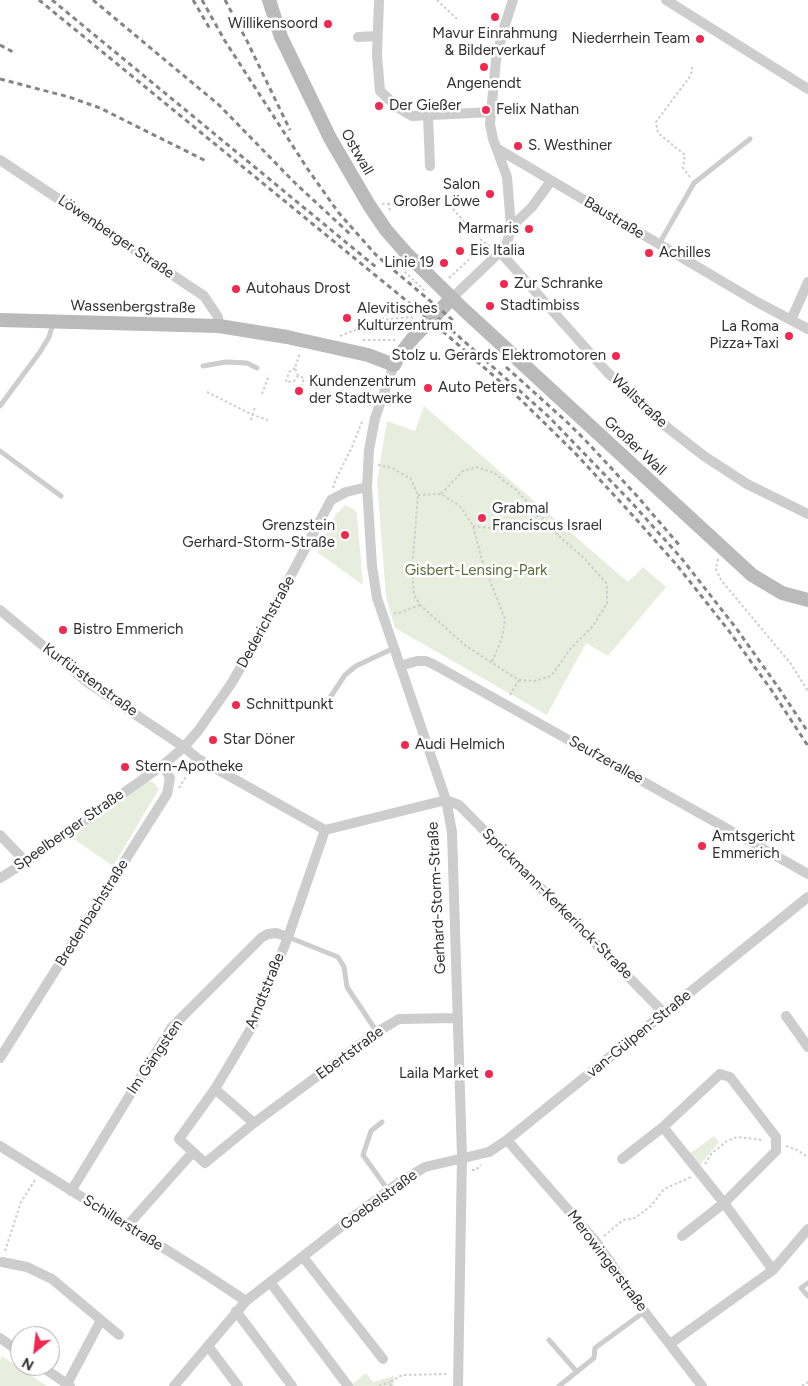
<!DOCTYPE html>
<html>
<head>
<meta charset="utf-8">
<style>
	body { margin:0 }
	#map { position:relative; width:808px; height:1386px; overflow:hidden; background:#fff; font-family:Figtree,sans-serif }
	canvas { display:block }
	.north { position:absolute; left:10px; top:1326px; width:50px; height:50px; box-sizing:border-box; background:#fff; border:1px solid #acacac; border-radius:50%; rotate:209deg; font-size:14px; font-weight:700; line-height:20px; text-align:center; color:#303030 }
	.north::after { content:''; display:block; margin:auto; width:18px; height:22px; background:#f02951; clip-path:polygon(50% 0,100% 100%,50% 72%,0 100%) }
</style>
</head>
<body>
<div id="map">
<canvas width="808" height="1386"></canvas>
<div class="north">N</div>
</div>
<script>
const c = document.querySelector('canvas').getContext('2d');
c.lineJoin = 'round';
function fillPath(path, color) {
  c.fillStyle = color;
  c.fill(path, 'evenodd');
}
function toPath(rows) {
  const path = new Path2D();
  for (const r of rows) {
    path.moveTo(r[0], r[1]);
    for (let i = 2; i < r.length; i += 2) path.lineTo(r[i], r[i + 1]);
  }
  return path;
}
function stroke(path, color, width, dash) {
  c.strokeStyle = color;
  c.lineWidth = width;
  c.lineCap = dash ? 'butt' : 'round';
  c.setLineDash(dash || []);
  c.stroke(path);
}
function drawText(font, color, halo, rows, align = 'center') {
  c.font = font + ' Figtree,sans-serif';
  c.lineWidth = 5;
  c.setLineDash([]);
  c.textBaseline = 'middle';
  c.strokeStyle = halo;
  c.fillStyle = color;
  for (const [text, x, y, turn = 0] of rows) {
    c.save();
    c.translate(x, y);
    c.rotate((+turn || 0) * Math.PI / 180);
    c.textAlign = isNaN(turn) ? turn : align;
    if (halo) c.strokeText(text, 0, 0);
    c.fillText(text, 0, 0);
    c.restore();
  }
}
const green = toPath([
	[424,406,628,582,643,567,666,587,608,656,586,643,547,715,395,628,386,597,377,481,387,421,415,431],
	[345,505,355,510,357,514,363,585,317,552,336,514],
	[148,781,153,782,159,789,113,866,71,837],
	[714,1136,719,1142,699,1166,689,1154],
	[2,1356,47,1386,0,1386,0,1360],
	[366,1373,373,1382,394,1376,394,1386,350,1386]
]);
const path = toPath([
	[437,0,456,18,460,19],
	[690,177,683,168,685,155,658,133,656,122,691,75,692,67],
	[389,203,390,213],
	[382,204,445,200,469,227],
	[480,239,491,247],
	[405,268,403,270,425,291,426,290],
	[449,278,486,244],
	[381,320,411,317,416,320],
	[340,336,381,320,395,305],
	[363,340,395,340],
	[295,368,289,372,286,382,294,381,298,376,304,378,302,385],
	[298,376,295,368,300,353],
	[207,392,253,415,268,420],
	[262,394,269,375],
	[251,420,255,407],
	[378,465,392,468,411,479,418,495,412,569,414,595,420,605,466,646,519,680,534,681,551,676,572,647,593,626,607,603,607,584,584,558,559,536,516,490,494,473,477,467,463,471,441,494],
	[333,488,336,479,352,447,363,419],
	[418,495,441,494,460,506,473,526,482,560,505,619,502,638,492,662],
	[473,526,498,529,521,524,539,515],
	[718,559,716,569,721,580,791,664,808,691],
	[394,613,399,613,420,605],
	[510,695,519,680],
	[179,788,192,767],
	[786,1146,797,1150,808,1157],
	[705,1164,711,1154,727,1141,737,1137,764,1140],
	[472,1170,476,1170,481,1165],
	[604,1236,623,1220,635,1218,651,1206,664,1189,691,1177],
	[5,1251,21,1202,35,1180],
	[379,1386,390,1382],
	[391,1386,390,1382,402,1375,449,1374],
	[802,1386,808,1382]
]);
const lane = toPath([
	[659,244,694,183,750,139],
	[203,366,226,362,247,363,257,368],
	[0,406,40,352,49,337,53,324],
	[0,451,61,496],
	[327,702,345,675,356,666,394,648],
	[288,937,338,957,344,967,347,987,377,1032],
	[382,1122,371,1131,363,1155,388,1190],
	[808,1283,801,1288,808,1296],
	[549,1340,577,1372],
	[559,1386,594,1358,595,1348,644,1312]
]);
const street = toPath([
	[379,0,377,55,380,91,397,107,412,116,492,112],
	[666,0,808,89],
	[358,37,377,36],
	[428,115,430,166],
	[498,149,757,302,808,329],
	[0,160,204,296,218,317,219,326],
	[511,227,532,207,551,181],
	[500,252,607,372,668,428,704,456,747,484,808,514],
	[452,298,500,252,507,243,511,227,507,177,493,139,490,124,496,60,503,31,513,0],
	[791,320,808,282],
	[394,365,375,418,369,450,367,487,372,566,377,598,446,800,452,832,462,1157,458,1386],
	[0,610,87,682,184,747,197,758,325,830,446,800,459,805,665,1014],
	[400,666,417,661,426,661,433,664,808,874],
	[0,835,26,862],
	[0,878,26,862,163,765,184,747,198,731,231,684,255,643,331,500,346,492,367,487],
	[786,1016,808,1047],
	[0,1058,167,794,170,778,163,765],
	[215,1089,254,1123],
	[507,1140,597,1243,644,1311,702,1386],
	[0,1146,202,1272,246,1301],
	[193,1152,205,1163,254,1123,377,1032,399,1019,458,1018],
	[622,1159,663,1127],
	[71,1191,171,1028,262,937,268,934,276,933,288,937],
	[127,1226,193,1152,179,1139,215,1089,253,1025,288,937,325,830],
	[682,1236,724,1203,776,1151,776,1137,730,1077,720,1074,663,1127,724,1203,773,1270],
	[303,1257,383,1359],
	[2,1262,27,1267,52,1279,101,1320,67,1384],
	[270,1282,348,1386],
	[236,1311,292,1386],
	[101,1320,119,1335],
	[0,1338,20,1352],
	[670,1344,773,1270,808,1229],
	[208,1346,238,1386],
	[41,1366,70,1386],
	[174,1386,246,1301,352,1218,397,1184,425,1167,489,1152,507,1140,808,897]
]);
const secondary = toPath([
	[269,0,281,37,330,138,369,205,386,230,407,254,463,309,752,575,782,593,808,600],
	[0,320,219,326,287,337,368,355,394,365,398,357,413,338,452,298]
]);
const rail = toPath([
	[39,0,430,320,521,400,575,453,626,508,676,564,729,631,772,691,808,746],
	[52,0,376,267],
	[93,0,219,105,295,183,350,234],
	[193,0,210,29],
	[202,0,225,41,307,168,338,212,377,256,455,322],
	[225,0,247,41,290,130],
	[0,45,15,53],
	[0,79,69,97,100,108,206,161],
	[438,318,549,417,632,503,682,559,736,628,778,687,808,732],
	[506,367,568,423,587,442,637,496,680,546]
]);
const markers = [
	[495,17,5,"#f02951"],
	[328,24,5,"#f02951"],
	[700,39,5,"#f02951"],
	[484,67,5,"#f02951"],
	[379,106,5,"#f02951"],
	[486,110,5,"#f02951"],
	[518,146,5,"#f02951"],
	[490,194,5,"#f02951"],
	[529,229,5,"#f02951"],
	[460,251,5,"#f02951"],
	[649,253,5,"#f02951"],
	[444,263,5,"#f02951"],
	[504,284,5,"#f02951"],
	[236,289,5,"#f02951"],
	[490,306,5,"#f02951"],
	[347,318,5,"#f02951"],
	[789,336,5,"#f02951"],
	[616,356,5,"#f02951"],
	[428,388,5,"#f02951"],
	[299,391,5,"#f02951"],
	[482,518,5,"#f02951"],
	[345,535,5,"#f02951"],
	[63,630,5,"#f02951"],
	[236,705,5,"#f02951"],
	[213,740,5,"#f02951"],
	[405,745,5,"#f02951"],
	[125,767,5,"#f02951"],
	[702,846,5,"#f02951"],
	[489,1074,5,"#f02951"]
];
const poiNames = [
	["Willikensoord",318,24,"right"],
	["Mavur Einrahmung",495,34,"center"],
	["& Bilderverkauf",495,51,"center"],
	["Niederrhein Team",690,39,"right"],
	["Angenendt",484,84,"center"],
	["Der Gießer",389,106],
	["Felix Nathan",496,110],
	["S. Westhiner",528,146],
	["Salon",480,185,"right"],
	["Großer Löwe",480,202,"right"],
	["Marmaris",519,229,"right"],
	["Eis Italia",470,251],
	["Achilles",659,253],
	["Linie 19",434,263,"right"],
	["Zur Schranke",514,284],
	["Autohaus Drost",246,289],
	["Stadtimbiss",500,306],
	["Alevitisches",357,309],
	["Kulturzentrum",357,326],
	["La Roma",779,327,"right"],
	["Pizza+Taxi",779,344,"right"],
	["Stolz u. Gerards Elektromotoren",606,356,"right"],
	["Kundenzentrum",309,382],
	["der Stadtwerke",309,399],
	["Auto Peters",438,388],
	["Grabmal",492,509],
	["Franciscus Israel",492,526],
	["Grenzstein",335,526,"right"],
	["Gerhard-Storm-Straße",335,543,"right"],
	["Bistro Emmerich",73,630],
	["Schnittpunkt",246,705],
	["Star Döner",223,740],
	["Audi Helmich",415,745],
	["Stern-Apotheke",135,767],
	["Amtsgericht",712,837],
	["Emmerich",712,854],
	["Laila Market",479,1074,"right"]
];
const streetNames = [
	["Ostwall",357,152,60],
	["Baustraße",614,218,31],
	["Löwenberger Straße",116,237,34],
	["Wassenbergstraße",133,307,1],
	["Wallstraße",639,401,43],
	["Großer Wall",635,446,43],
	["Dederichstraße",266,622,-61],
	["Kurfürstenstraße",90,680,36],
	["Seufzerallee",606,760,29],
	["Speelberger Straße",69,830,-35],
	["Gerhard-Storm-Straße",437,898,-93],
	["Sprickmann-Kerkerinck-Straße",557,904,45],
	["Bredenbachstraße",92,913,-58],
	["Arndtstraße",265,991,-68],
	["van-Gülpen-Straße",639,1034,-39],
	["Ebertstraße",350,1053,-36],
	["Im Gängsten",155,1057,-56],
	["Goebelstraße",379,1200,-36],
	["Schillerstraße",123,1223,32],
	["Merowingerstraße",607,1261,53]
];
const parkNames = [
	["Gisbert-Lensing-Park",476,571]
];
fillPath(green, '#e8eedd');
stroke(path, '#cdcdcd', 2, [2.5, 2.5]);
stroke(lane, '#cdcdcd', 5);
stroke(street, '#cdcdcd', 10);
stroke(secondary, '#bababa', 14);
stroke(rail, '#858585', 3, [5, 4]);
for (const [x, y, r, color] of markers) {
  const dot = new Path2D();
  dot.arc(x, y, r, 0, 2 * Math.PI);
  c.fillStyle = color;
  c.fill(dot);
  stroke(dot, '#fff', 2);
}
drawText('15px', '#303030', '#fff', poiNames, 'left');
drawText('15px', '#303030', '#fff', streetNames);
drawText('15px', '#596f3a', '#fff', parkNames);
</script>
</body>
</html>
